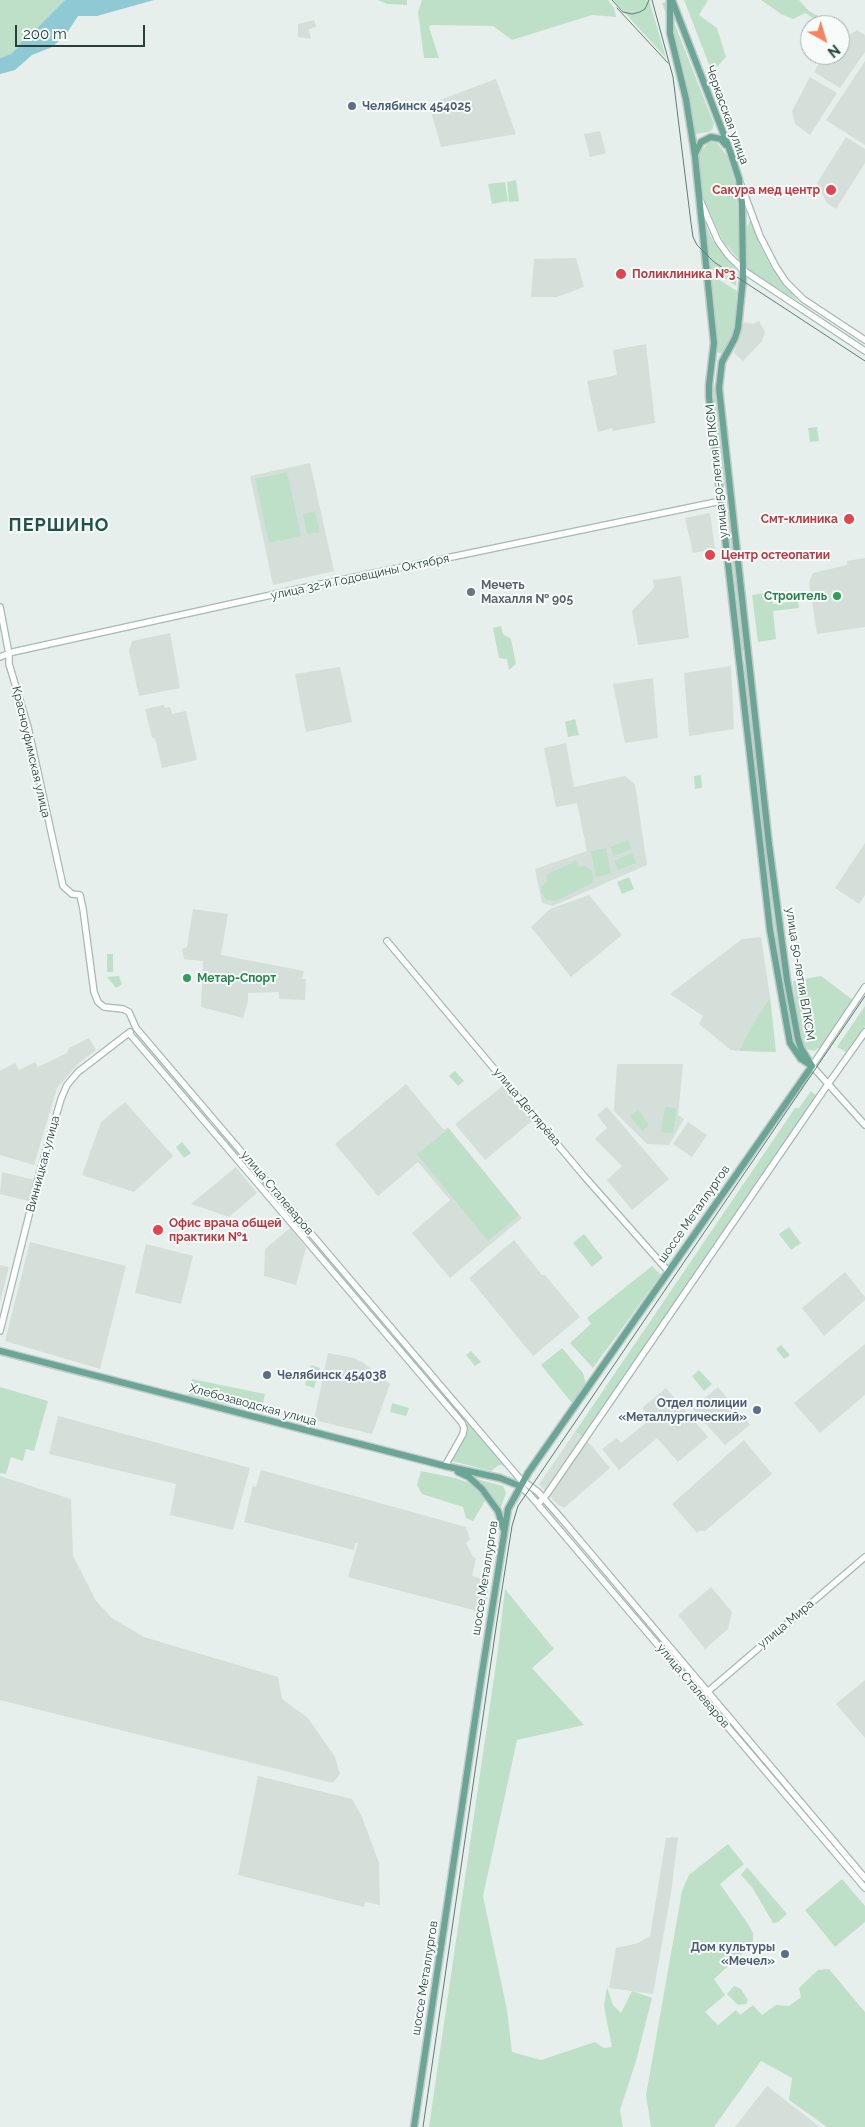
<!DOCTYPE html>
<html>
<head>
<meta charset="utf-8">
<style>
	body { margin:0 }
	#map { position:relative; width:865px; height:2127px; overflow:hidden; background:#e6efeb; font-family:Raleway,sans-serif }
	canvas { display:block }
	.north { position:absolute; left:800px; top:15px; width:50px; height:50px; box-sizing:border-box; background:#f7fbf9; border:1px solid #a3b1ad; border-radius:50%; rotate:141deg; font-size:14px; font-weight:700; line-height:20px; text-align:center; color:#24423a }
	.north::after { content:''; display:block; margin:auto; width:18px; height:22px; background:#f4845f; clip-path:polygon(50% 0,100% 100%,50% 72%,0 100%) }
	.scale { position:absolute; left:15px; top:25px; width:130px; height:22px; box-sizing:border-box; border:2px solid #24423a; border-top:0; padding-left:6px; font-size:15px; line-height:18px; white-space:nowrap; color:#24423a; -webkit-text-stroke:4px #f7fbf9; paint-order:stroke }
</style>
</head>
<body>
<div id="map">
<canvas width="865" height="2127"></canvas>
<div class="north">N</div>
<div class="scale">200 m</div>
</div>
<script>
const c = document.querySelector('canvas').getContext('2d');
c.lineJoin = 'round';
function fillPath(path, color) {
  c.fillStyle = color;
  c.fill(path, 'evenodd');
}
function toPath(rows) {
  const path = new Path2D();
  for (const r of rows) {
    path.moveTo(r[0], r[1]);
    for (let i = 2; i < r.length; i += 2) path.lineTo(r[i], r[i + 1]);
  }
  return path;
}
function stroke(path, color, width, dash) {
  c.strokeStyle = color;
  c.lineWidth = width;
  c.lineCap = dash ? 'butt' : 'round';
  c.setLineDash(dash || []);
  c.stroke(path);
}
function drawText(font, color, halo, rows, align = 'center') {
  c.font = font + ' Raleway,sans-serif';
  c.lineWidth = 4;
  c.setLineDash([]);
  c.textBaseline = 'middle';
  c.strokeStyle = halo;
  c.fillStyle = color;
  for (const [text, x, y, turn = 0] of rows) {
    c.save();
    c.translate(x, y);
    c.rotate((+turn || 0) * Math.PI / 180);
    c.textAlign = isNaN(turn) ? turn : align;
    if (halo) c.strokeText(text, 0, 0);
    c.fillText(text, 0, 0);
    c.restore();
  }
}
const built = toPath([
	[314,20,316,27,309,29,311,39,298,37,298,24],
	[857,30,865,35,865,52,840,88,814,72,824,55,840,55,840,40],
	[865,61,865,145,826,120],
	[810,77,837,93,810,135,795,124,792,111],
	[496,79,516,134,441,147,429,104],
	[600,131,606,153,590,157,584,134],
	[846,137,865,149,865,163,836,209,827,203,817,183],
	[576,258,584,287,557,297,531,297,534,259],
	[759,321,765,332,762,341,743,361,734,353,744,322,753,324],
	[646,344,655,423,613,431,612,428,598,432,587,381,617,375,613,350],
	[310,463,334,571,273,585,250,476],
	[710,513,715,549,693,553,685,518],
	[865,558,865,627,817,634,809,582,813,573,847,565,847,561],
	[681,576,689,638,638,645,632,611,654,588,653,580],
	[170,633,180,688,139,696,129,651,132,641],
	[731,666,734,729,689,736,684,673],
	[340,667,352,722,306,732,295,674],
	[653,678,658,738,625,743,613,684],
	[164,705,165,708,170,707,172,714,186,711,197,760,162,768,155,738,152,738,145,709],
	[566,743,574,787,625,776,635,784,647,865,553,906,542,903,535,869,587,851,577,803,556,807,544,748],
	[865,843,865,895,859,904,835,888],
	[589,895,622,935,571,977,531,927,550,909],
	[193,909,228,914,221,955,304,971,302,979,306,979,305,1000,279,999,279,992,248,993,248,1002,243,1018,201,1007,203,961,184,959,182,949,187,947],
	[761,937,770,997,750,1029,739,1051,731,1050,699,1024,703,1016,670,994,742,939],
	[89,1038,96,1050,78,1064,57,1088,34,1165,0,1155,0,1071,15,1063,19,1070,35,1062,38,1067,67,1053,69,1048],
	[617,1064,683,1064,678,1115,684,1119,669,1145,647,1144,614,1111],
	[406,1084,444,1130,448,1127,522,1218,450,1278,412,1233,450,1200,418,1162,378,1196,335,1144],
	[504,1085,533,1120,485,1160,455,1124],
	[125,1102,173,1156,134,1192,82,1175,101,1122],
	[607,1107,669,1179,632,1210,607,1180,622,1166,595,1139,607,1128,597,1115],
	[688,1122,707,1135,692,1157,673,1144],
	[236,1167,257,1193,229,1217,191,1204],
	[2,1172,34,1180,28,1201,0,1194],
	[290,1228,306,1248,296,1285,264,1276,265,1249],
	[514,1240,542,1275,545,1275,580,1317,533,1356,469,1278],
	[30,1242,126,1266,100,1369,5,1341],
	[146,1244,193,1256,181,1304,135,1293],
	[0,1265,9,1267,0,1302],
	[845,1272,865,1297,865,1300,824,1336,802,1308],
	[865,1344,865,1395,820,1433,794,1403],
	[328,1353,354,1358,362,1362,390,1384,372,1434,314,1420],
	[718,1387,750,1425,725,1445,692,1409],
	[666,1388,708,1437,678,1462,657,1438,619,1470,602,1449,617,1438,621,1443,651,1419,642,1408],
	[58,1416,250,1468,233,1530,170,1515,176,1484,49,1454],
	[575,1432,592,1446,610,1468,564,1508,558,1505,539,1484],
	[744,1440,772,1474,705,1531,700,1531,697,1533,672,1504],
	[261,1470,466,1527,470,1539,466,1543,473,1557,476,1558,472,1576,489,1581,486,1610,477,1611,348,1577,358,1543,355,1543,354,1550,244,1522,253,1486,256,1487],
	[0,1476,71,1499,73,1556,96,1601,112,1618,144,1637,278,1677,282,1699,308,1718,335,1757,340,1774,333,1783,0,1700],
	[711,1587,732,1612,728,1629,705,1649,678,1615],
	[865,1680,865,1738,836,1704],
	[258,1776,352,1799,362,1817,379,1863,380,1905,365,1902,364,1907,238,1875],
	[678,1837,671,1893,653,1994,609,1988,616,1948,638,1943,650,1936,666,1838],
	[767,2086,820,2127,735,2127]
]);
const green = toPath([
	[0,0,65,0,38,27,25,35,18,47,11,54,0,58],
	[378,0,407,0,407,5,387,4],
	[422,0,608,0,614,8,616,17,592,15,512,40,493,26,431,25,429,27,439,58,424,58,418,12],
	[613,0,649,0,666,58,614,1],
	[684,0,708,0,699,15,717,28,726,57,712,72],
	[761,0,799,0,809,11,820,17,818,21,805,13,793,19,781,14],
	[666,2,714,124,712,130,708,132,695,134,686,81,678,48,662,3],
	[709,142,717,143,727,156,737,189,739,260,723,241,703,197,699,174,698,155],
	[516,180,519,201,509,202,507,182],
	[505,182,508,201,492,204,488,184],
	[751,218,759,243,772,268,798,301,745,268,747,227],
	[705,224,713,241,737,271,736,286,710,268],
	[710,274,737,291,734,330,730,343,722,354,717,352],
	[712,383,714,383,726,485,723,486],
	[817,427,819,441,810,442,808,428],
	[287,472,301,536,269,543,255,479],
	[727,509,729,511,745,651,742,651],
	[315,512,320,532,307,534,303,514],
	[771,592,773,604,798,601,799,608,773,611,776,639,758,642,752,595],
	[501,626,503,634,511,639,516,664,509,670,507,659,499,658,493,628],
	[746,664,766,840,765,841,744,665],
	[575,719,579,735,568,737,565,722],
	[701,775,702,788,695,789,694,776],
	[628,840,632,849,614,856,610,847],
	[606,848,611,874,596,877,591,851],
	[767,849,781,963,794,1043,801,1053,792,1043,779,964,765,850],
	[632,853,636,863,618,870,614,861],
	[576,861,579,867,585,866,592,871,594,877,592,883,556,901,546,900,541,892,542,886,548,881,546,875],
	[629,877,634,889,622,894,617,882],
	[107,954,113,954,113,972,107,972],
	[119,976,122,984,116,988,107,977],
	[821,976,853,1000,822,1046,814,1051,806,1049,800,1037,793,981],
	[770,997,776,1052,739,1051,750,1029],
	[865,1006,865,1026,846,1052,837,1047],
	[137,1032,211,1118,208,1120,136,1035],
	[455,1071,464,1081,458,1086,449,1076],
	[811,1091,817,1096,584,1438,575,1432,795,1108,799,1108],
	[665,1107,677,1108,673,1133,661,1132],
	[638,1110,649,1125,642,1131,630,1116],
	[219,1127,267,1184,264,1187,215,1130],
	[449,1129,519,1215,488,1241,417,1154],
	[182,1142,191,1153,184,1158,176,1147],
	[271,1190,308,1233,304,1236,269,1195],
	[789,1227,801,1243,791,1250,779,1234],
	[584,1234,603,1258,592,1267,573,1243],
	[319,1244,390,1329,387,1331,316,1247],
	[652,1266,661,1275,593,1368,570,1343,591,1324,587,1318],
	[394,1334,464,1417,461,1419,392,1337],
	[781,1345,790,1355,784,1359,776,1349],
	[562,1348,583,1373,586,1384,572,1403,541,1365],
	[471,1351,481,1362,475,1366,466,1355],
	[311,1365,320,1368,314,1388,305,1385],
	[699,1370,712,1384,704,1391,692,1376],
	[192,1379,265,1394,261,1412,188,1396],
	[0,1387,48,1401,34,1451,26,1449,23,1461,11,1457,6,1474,0,1473],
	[392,1403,409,1408,406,1416,390,1412],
	[469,1422,506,1466,499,1465,491,1471,452,1461,467,1434,468,1428,465,1425],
	[421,1471,455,1478,470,1483,478,1490,486,1499,473,1521,466,1518,463,1507,422,1494,417,1485],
	[473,1478,503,1486,506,1493,500,1510,480,1483],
	[505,1589,554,1649,532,1668,584,1725,517,1740,483,1896,507,2010,512,2052,541,2060,595,2042,604,2048,612,2047,604,2006,607,1987,613,2005,621,2013,632,1991,652,1998,636,2061,620,2110,623,2127,429,2127,498,1650],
	[728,1844,744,1864,720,1884,748,1924,753,1933,753,1941,748,1948,714,1979,725,1995,705,2012,718,2025,736,2010,740,2015,753,2005,762,2015,776,2005,789,2006,801,1997,799,1988,818,1970,829,1969,865,2012,865,2127,827,2127,789,2100,792,2078,761,2061,714,2127,651,2127,646,2095,682,1891,689,1875],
	[747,1867,787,1914,778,1922,773,1923,752,1887,741,1875],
	[842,1879,865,1906,865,1922,835,1947,805,1910],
	[734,1986,741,1989,748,2000,746,2004,738,2005,727,1994]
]);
const water = toPath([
	[65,0,154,0,97,16,78,16,65,36,52,47,32,55,15,70,0,74,0,58,11,54,18,47,25,35,38,27]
]);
const secondary = toPath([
	[741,185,760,236,776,267,786,282,803,299,865,340],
	[701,202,718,241,728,255,743,270,865,351],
	[0,607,9,654,9,664,28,727,63,886,72,894,80,895,83,909,94,992,98,1002,104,1007,123,1009,129,1012,136,1028,521,1480],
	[0,657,13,652,312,586,721,501],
	[387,941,584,1176,668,1271],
	[865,987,812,1066,865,1125],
	[129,1033,462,1423,464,1428,463,1434,445,1466],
	[0,1331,39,1175,61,1099,67,1085,78,1072,130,1032],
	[523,1481,538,1492,561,1518,865,1878],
	[520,1486,529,1494,865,1888],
	[538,1504,547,1494,826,1087,865,1032],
	[705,1694,865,1557]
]);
const primary = toPath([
	[672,0,729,148,739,179,742,203,743,279,738,328,735,338,722,362,719,388,769,845,787,980,798,1039,801,1048,812,1066],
	[670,1,670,33,686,99,695,156,714,343,709,385,709,397,770,930,790,1043,801,1059,812,1066],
	[695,154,701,142,711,137,721,139,726,145],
	[0,1351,445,1466,500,1478,520,1486],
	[458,1472,469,1477,482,1489,498,1511,503,1528],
	[414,2127,482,1673,508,1509,528,1473,812,1066]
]);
const tram = toPath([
	[612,0,623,12,632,14,640,12,645,9,649,0],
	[652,0,673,77,691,223,693,237,697,245,714,262,865,361],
	[617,8,668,63],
	[423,2127,497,1621,512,1526,518,1506,865,996]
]);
const markers = [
	[352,106,5,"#5c6f8a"],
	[831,190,6,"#e0444e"],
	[621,274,6,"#e0444e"],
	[849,519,6,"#e0444e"],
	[710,555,6,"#e0444e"],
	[471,592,5,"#6b7280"],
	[837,596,5,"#2e9e5b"],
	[187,978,5,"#2e9e5b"],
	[158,1230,6,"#e0444e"],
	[267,1375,5,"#5c6f8a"],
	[757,1410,5,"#5c6f8a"],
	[785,1954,5,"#5c6f8a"]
];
const serviceNames = [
	["Челябинск 454025",362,106],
	["Челябинск 454038",277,1375],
	["Отдел полиции",747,1403,"right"],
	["«Металлургический»",747,1417,"right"],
	["Дом культуры",775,1947,"right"],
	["«Мечел»",775,1961,"right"]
];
const streetNames = [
	["Черкасская улица",727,115,70],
	["улица 50-летия ВЛКСМ",717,471,-96],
	["улица 32-й Годовщины Октября",360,577,-12],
	["Красноуфимская улица",31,752,77],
	["улица 50-летия ВЛКСМ",800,974,81],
	["улица Дегтярёва",527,1107,50],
	["Винницкая улица",43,1164,-75],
	["улица Сталеваров",277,1193,50],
	["шоссе Металлургов",694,1214,-55],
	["Хлебозаводская улица",253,1405,15],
	["шоссе Металлургов",485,1578,-81],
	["улица Мира",786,1624,-40],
	["улица Сталеваров",693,1686,50],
	["шоссе Металлургов",425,1978,-81]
];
const healthNames = [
	["Сакура мед центр",820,190,"right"],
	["Поликлиника №3",632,274],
	["Смт-клиника",838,519,"right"],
	["Центр остеопатии",721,555],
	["Офис врача общей",169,1223],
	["практики №1",169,1237]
];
const worshipNames = [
	["Мечеть",481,585],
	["Махалля № 905",481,599]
];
const leisureNames = [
	["Cтроитель",827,596],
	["Метар-Спорт",197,978,"left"]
];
const districtNames = [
	["ПЕРШИНО",59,526]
];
fillPath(built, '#d4dfda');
fillPath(green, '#bfe0c8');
fillPath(water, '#8ec9d4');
stroke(secondary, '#a4bbb3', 8);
stroke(primary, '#c2cac8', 9);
stroke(secondary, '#fff', 5.5);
stroke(primary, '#6aa596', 6);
stroke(tram, '#5f7d75', 1);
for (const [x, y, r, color] of markers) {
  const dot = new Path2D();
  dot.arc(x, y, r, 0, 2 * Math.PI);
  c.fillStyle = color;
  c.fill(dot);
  stroke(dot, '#f7fbf9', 2);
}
drawText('bold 12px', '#4e5e75', '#f7fbf9', serviceNames, 'left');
drawText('12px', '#24423a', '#f7fbf9', streetNames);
drawText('bold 12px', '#be3a42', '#f7fbf9', healthNames, 'left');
drawText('bold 12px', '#5b616d', '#f7fbf9', worshipNames, 'left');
drawText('bold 12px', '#27864d', '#f7fbf9', leisureNames, 'right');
c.letterSpacing = '1px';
drawText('bold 18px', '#1f5548', '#f7fbf9', districtNames);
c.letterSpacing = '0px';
</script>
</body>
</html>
